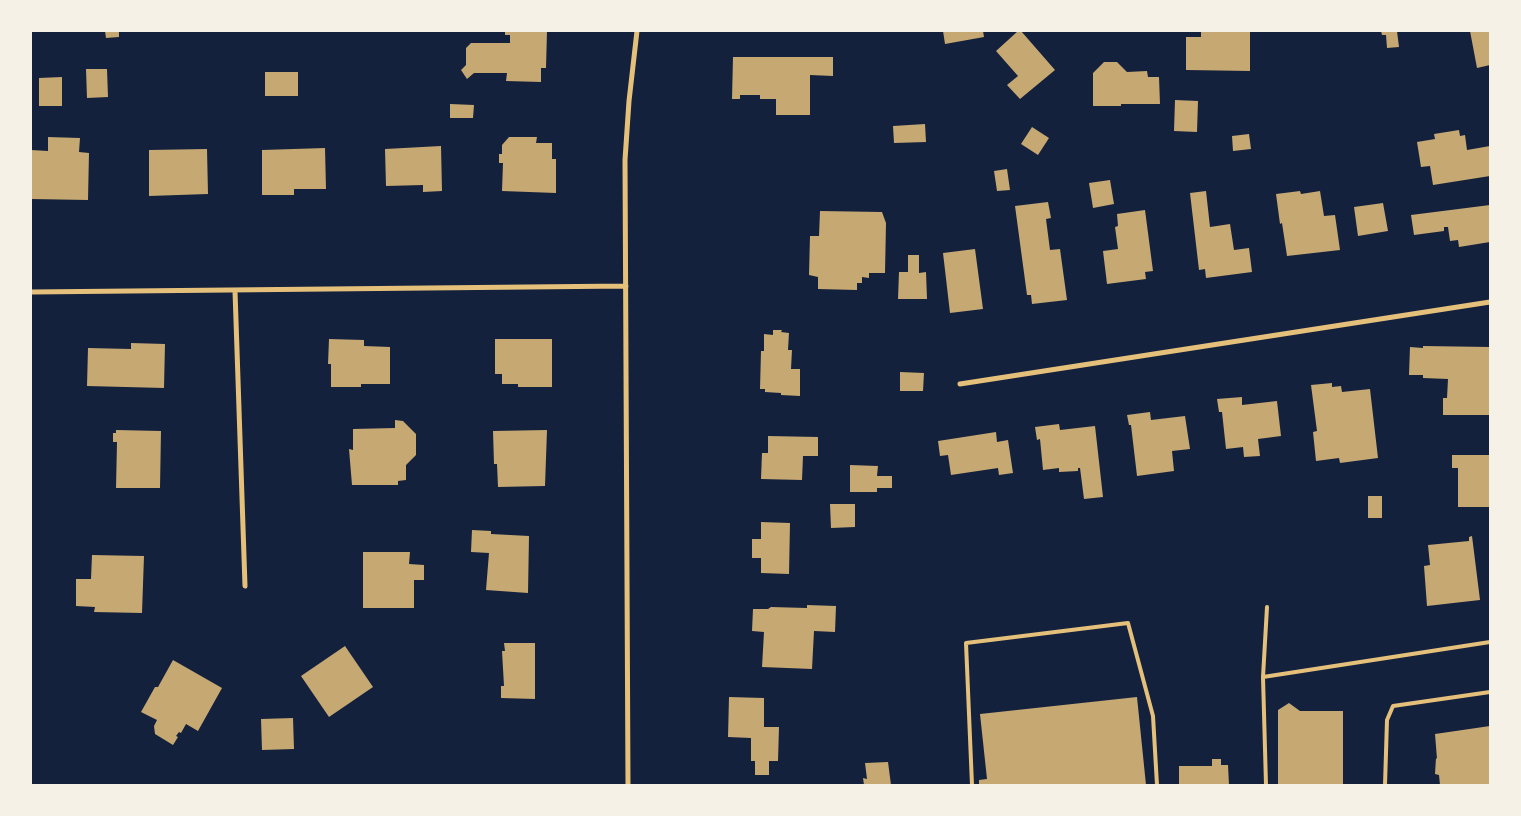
<!DOCTYPE html>
<html>
<head>
<meta charset="utf-8">
<style>
	body { margin:0 }
	#map { position:relative; width:1521px; height:816px; overflow:hidden; background:#14213d; font-family:Helvetica,sans-serif }
	canvas { display:block }
	.frame { position:absolute; inset:0; border:32px solid #f6f1e7; pointer-events:none }
</style>
</head>
<body>
<div id="map">
<canvas width="1521" height="816"></canvas>
<div class="frame"></div>
</div>
<script>
const c = document.querySelector('canvas').getContext('2d');
c.lineJoin = 'round';
function fillPath(path, color) {
  c.fillStyle = color;
  c.fill(path, 'evenodd');
}
function toPath(rows) {
  const path = new Path2D();
  for (const r of rows) {
    path.moveTo(r[0], r[1]);
    for (let i = 2; i < r.length; i += 2) path.lineTo(r[i], r[i + 1]);
  }
  return path;
}
function stroke(path, color, width, dash) {
  c.strokeStyle = color;
  c.lineWidth = width;
  c.lineCap = dash ? 'butt' : 'round';
  c.setLineDash(dash || []);
  c.stroke(path);
}
const building = toPath([
	[105,31,119,31,119,37,106,38],
	[505,31,547,31,546,68,541,68,541,82,506,81,507,73,474,73,467,79,461,70,466,65,466,48,471,43,510,43,510,35,505,35],
	[943,31,983,31,984,37,945,44],
	[1018,31,1021,31,1055,70,1020,99,1007,85,1018,76,996,51],
	[1201,31,1250,31,1250,71,1186,70,1186,37,1201,37],
	[1381,31,1397,31,1399,47,1387,48,1386,35,1382,35],
	[1470,31,1490,31,1490,65,1477,68],
	[733,57,833,57,833,76,810,75,810,115,776,115,776,99,760,99,760,95,740,95,740,99,732,99],
	[1104,62,1117,62,1127,72,1147,71,1148,77,1159,77,1160,104,1121,104,1121,106,1093,106,1093,73],
	[86,69,107,69,108,97,87,98],
	[265,72,298,72,298,96,265,96],
	[62,77,62,106,39,106,39,78],
	[1175,100,1198,101,1197,132,1174,131],
	[450,104,474,105,473,118,450,118],
	[925,124,926,142,894,143,893,126],
	[1032,127,1049,138,1038,155,1021,144],
	[1459,130,1460,136,1465,135,1467,150,1490,146,1490,176,1433,185,1430,166,1421,167,1417,142,1435,139,1434,134],
	[1249,134,1251,149,1233,151,1232,136],
	[48,137,80,138,79,152,89,153,88,200,31,199,31,150,48,151],
	[509,137,537,137,536,143,552,143,552,159,556,159,556,193,502,191,503,163,499,163,499,154,502,154,502,145],
	[441,146,442,191,423,192,423,185,386,186,385,149],
	[325,148,326,189,294,189,294,195,262,195,262,150],
	[207,149,208,194,149,196,149,150],
	[1007,169,1010,190,997,191,994,171],
	[1110,180,1114,204,1093,208,1089,183],
	[1206,191,1210,227,1230,224,1234,250,1249,248,1252,272,1206,278,1205,269,1199,270,1190,193],
	[1300,191,1301,194,1320,191,1324,216,1335,215,1340,250,1287,256,1282,223,1280,224,1276,194],
	[1048,202,1051,218,1046,219,1050,250,1060,249,1067,300,1032,304,1031,295,1027,295,1015,206],
	[1383,203,1388,231,1358,236,1354,207],
	[1490,205,1490,242,1459,247,1458,240,1450,241,1448,227,1444,227,1444,231,1414,235,1411,215],
	[1145,210,1153,271,1145,272,1146,279,1107,284,1103,251,1118,249,1115,227,1118,226,1117,214],
	[820,211,882,212,886,223,885,273,869,273,869,278,862,277,862,283,857,283,857,290,818,289,818,277,809,275,810,236,819,236],
	[975,249,983,309,950,313,943,253],
	[908,255,919,255,919,273,926,272,927,299,898,299,899,272,908,272],
	[773,330,782,330,781,332,789,333,788,350,792,350,791,369,800,369,800,396,781,395,781,393,765,392,765,389,760,389,761,351,764,351,764,334,773,335],
	[329,339,364,340,364,346,390,347,390,384,361,384,361,387,331,387,331,364,328,364],
	[495,339,552,339,552,387,518,387,518,384,502,384,502,374,495,374],
	[131,343,165,344,164,388,87,386,88,348,131,349],
	[1423,346,1490,347,1490,415,1443,415,1443,398,1447,398,1448,379,1423,378,1423,375,1409,375,1410,347,1423,348],
	[900,372,924,373,923,391,900,391],
	[1332,383,1332,387,1341,386,1342,392,1370,389,1378,458,1340,463,1339,458,1316,461,1313,432,1317,431,1311,385],
	[1242,397,1242,405,1277,401,1281,436,1258,439,1260,456,1244,457,1243,447,1226,449,1222,412,1219,412,1217,399],
	[1150,412,1151,420,1185,416,1190,449,1172,451,1174,471,1137,476,1131,425,1129,425,1127,415],
	[395,420,403,421,416,434,416,455,406,465,406,480,398,481,398,485,352,485,349,449,353,450,353,429,395,428],
	[1059,424,1060,430,1095,426,1103,497,1084,499,1080,468,1078,468,1078,471,1059,472,1059,468,1043,470,1040,439,1037,440,1035,427],
	[116,430,161,431,160,488,116,488,117,442,113,442,113,433,116,433],
	[547,430,545,486,498,487,497,464,494,464,493,431],
	[996,432,997,442,1008,440,1013,473,999,475,998,468,951,475,948,455,940,456,938,441],
	[768,436,818,437,818,456,803,456,802,480,761,479,762,453,768,453],
	[1452,455,1490,455,1490,507,1458,507,1458,468,1452,468],
	[850,465,878,466,877,476,892,476,892,488,877,488,877,492,850,492],
	[1368,496,1382,496,1382,518,1368,518],
	[830,504,855,504,855,527,831,528],
	[761,522,790,523,789,574,761,573,761,558,752,558,752,539,761,539],
	[472,530,491,531,491,534,529,536,528,593,486,590,489,553,471,552],
	[1472,536,1480,600,1427,606,1424,566,1430,565,1428,545,1469,541,1469,537],
	[363,552,410,552,409,564,424,565,424,580,414,580,414,608,363,608],
	[92,555,144,556,142,613,94,612,95,607,76,606,76,579,91,579],
	[807,605,836,606,835,632,814,631,812,669,762,667,764,632,752,631,753,609,768,609,771,607,807,608],
	[504,643,535,643,535,699,501,698,501,686,504,686,502,651,505,651],
	[345,646,373,687,329,717,301,676],
	[173,660,222,688,198,731,186,724,181,733,179,732,176,736,178,737,173,745,155,734,154,726,157,720,141,712,155,687,158,687],
	[729,697,764,698,764,727,779,727,778,761,769,761,769,775,755,775,755,761,751,761,751,738,728,737],
	[1137,697,1146,785,979,785,979,780,987,779,980,714],
	[1289,703,1300,711,1343,711,1343,785,1278,785,1278,710],
	[293,718,294,749,262,750,261,719],
	[1490,726,1490,785,1440,785,1439,775,1435,774,1436,758,1437,759,1435,734],
	[1212,759,1221,759,1221,765,1228,765,1229,785,1179,785,1179,766,1212,766],
	[888,762,891,785,864,785,863,778,867,779,865,763]
]);
const service = toPath([
	[1263,677,1490,642],
	[972,785,966,643,1128,623,1153,716,1157,785],
	[1266,785,1263,677,1267,607],
	[1385,785,1387,720,1393,706,1490,692]
]);
const minor = toPath([
	[235,291,245,586],
	[31,292,626,286],
	[960,384,1490,302],
	[628,785,625,160,629,101,637,31]
]);
fillPath(building, '#c6a872');
stroke(service, '#e5c07b', 4);
stroke(minor, '#e5c07b', 5);
</script>
</body>
</html>
